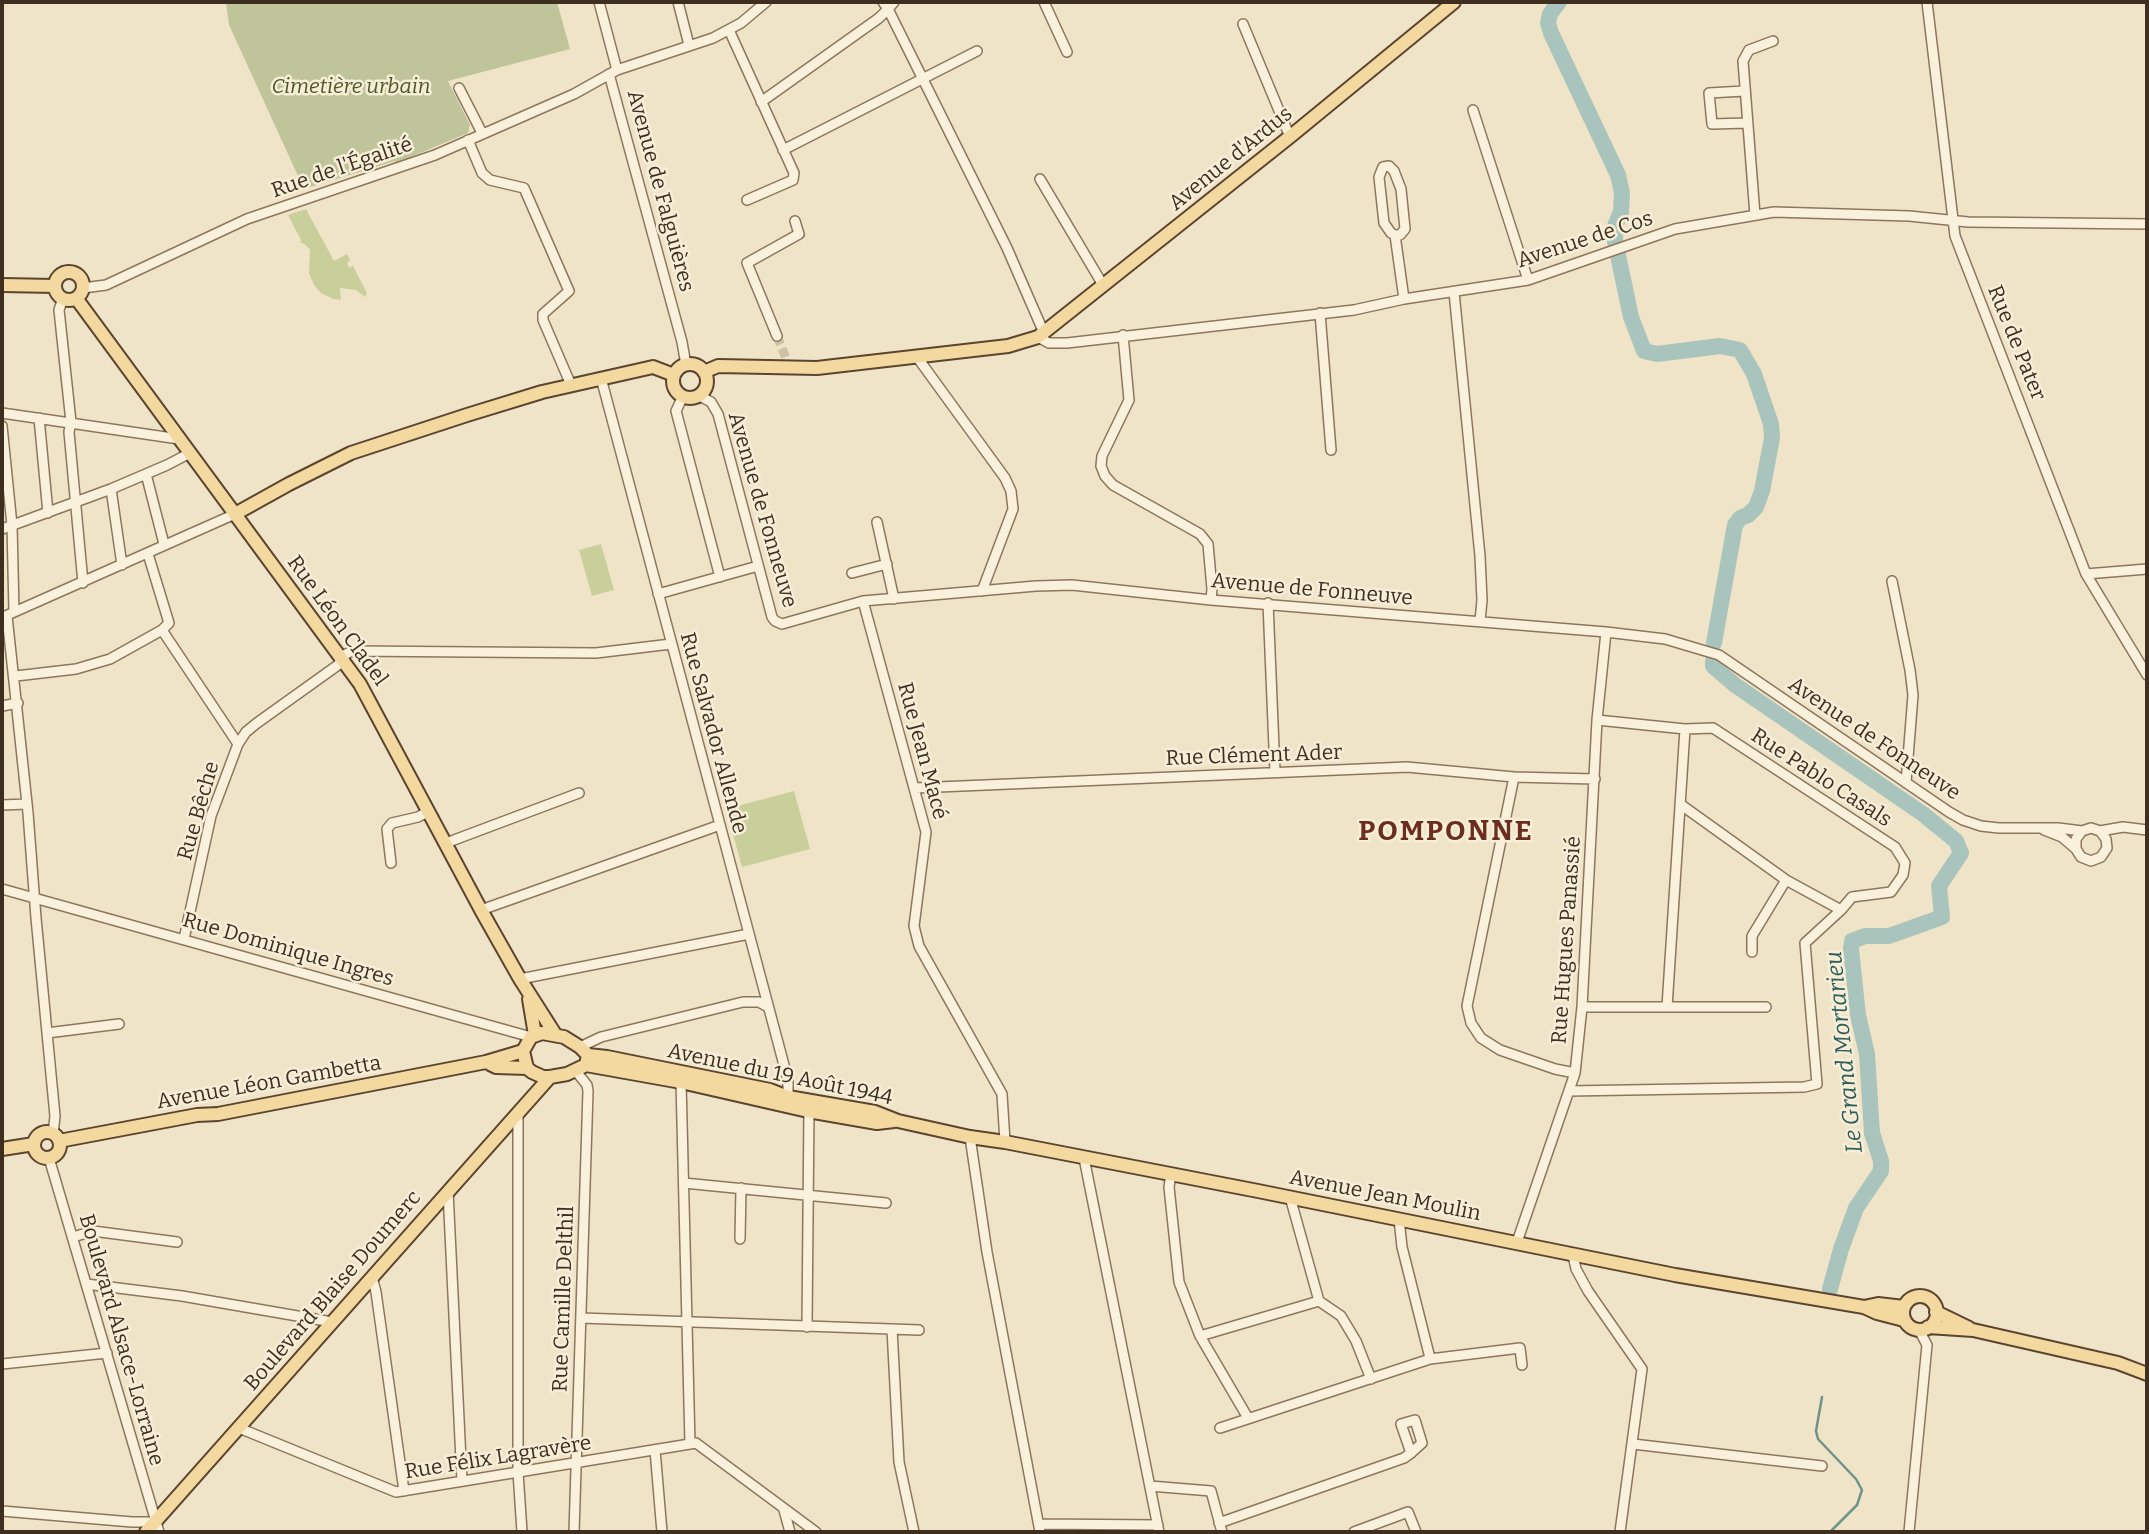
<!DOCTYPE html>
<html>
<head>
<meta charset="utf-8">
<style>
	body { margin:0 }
	#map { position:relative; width:2149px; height:1534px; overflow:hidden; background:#f0e4c8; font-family:Bitter,serif }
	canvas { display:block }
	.frame { position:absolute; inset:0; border:4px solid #3d2e20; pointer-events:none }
</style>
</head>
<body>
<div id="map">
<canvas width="2149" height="1534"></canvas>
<div class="frame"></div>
</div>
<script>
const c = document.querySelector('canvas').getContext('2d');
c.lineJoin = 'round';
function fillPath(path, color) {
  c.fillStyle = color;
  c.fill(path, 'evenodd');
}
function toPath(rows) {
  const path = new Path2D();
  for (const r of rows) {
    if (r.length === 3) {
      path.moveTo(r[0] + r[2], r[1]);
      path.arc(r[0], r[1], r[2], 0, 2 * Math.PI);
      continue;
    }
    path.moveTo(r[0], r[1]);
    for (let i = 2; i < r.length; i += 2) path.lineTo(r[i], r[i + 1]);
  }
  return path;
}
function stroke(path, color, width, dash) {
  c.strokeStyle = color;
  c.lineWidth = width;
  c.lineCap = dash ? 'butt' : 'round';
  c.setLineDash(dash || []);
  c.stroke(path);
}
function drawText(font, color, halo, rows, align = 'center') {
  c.font = font + ' Bitter,serif';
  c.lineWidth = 5;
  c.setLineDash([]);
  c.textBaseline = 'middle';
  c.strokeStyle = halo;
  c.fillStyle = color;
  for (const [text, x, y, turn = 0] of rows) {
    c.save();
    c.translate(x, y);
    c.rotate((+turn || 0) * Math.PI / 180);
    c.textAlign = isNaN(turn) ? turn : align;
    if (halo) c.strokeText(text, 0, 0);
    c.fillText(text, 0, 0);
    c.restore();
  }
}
const green = toPath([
	[306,209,334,261,347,254,350,260,347,263,349,268,353,266,367,293,365,297,356,290,340,288,341,300,333,299,321,293,314,285,309,273,310,250,306,245,300,242,301,240,288,215],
	[601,544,614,590,592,596,579,550],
	[794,791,810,849,742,867,726,809]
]);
const cemetery = toPath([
	[226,2,557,2,570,49,448,81,470,125,468,133,396,163,395,161,304,189,229,25]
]);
const stream = toPath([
	[1822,1397,1816,1431,1818,1439,1856,1479,1862,1490,1857,1505,1830,1532]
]);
const river = toPath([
	[1559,2,1550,14,1548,23,1551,33,1618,175,1622,193,1621,212,1615,226,1615,241,1631,317,1644,351,1657,354,1720,346,1740,350,1754,374,1771,424,1772,438,1762,491,1756,507,1748,515,1740,518,1735,525,1714,643],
	[1713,662,1713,666,1735,685,1923,814,1956,841,1961,853,1939,886,1942,917,1889,936,1865,936,1852,941,1851,949,1858,1015,1867,1054,1872,1133,1881,1161,1881,1171,1856,1208,1841,1249,1830,1289]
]);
const minorTunnel = toPath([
	[777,336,790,368]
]);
const minor = toPath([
	[599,2,617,70],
	[678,2,689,45],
	[894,2,888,9,1007,248,1044,333],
	[1044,2,1067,52],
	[1927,2,1955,236,2086,574,2147,675],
	[1243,24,1290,137],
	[729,30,794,173,793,180,747,200],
	[609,74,682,342,686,365],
	[459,88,482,133],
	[1744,91,1709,93,1712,124,1747,123],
	[761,102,879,18,888,9,883,2],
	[1473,110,1528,280],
	[468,140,482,173,490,180,524,188,569,291,543,314,543,320,571,385],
	[783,150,977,51],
	[1389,166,1394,171,1401,189,1405,229,1400,235,1395,235,1391,233,1384,223,1379,177,1383,167,1389,166],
	[1040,179,1103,285],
	[1755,215,1743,61,1749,50,1773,41],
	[1395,235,1404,299],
	[83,288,106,285,247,219,435,155,574,94,617,70,713,38,741,23,766,2],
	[1454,292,1480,556,1482,600,1480,621],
	[63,298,59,310,71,422,69,432,83,583],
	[1320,313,1331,450],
	[1123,335,1129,400,1102,456,1101,466,1105,476,1113,485,1200,534,1208,544,1212,589,1211,600],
	[777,336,747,263,799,234,795,221],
	[1038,337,1049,343,1067,343,1354,310,1404,299,1528,280,1675,229,1774,212,1909,216,1968,222,2147,224],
	[917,357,1005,478,1011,491,1013,509,982,591],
	[601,378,788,1080,788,1097],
	[698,395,711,402,718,414,772,617,775,621,782,624,863,601,1036,586,1072,585,1211,600,1606,632,1665,639,1719,655,1949,812,1963,820,1981,826,1999,828,2058,828,2082,831],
	[683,396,676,411,720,577],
	[2,413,179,439],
	[39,418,48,513],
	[2,426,12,525,14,612],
	[146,474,164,544],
	[111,489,122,565],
	[877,522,894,599],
	[2,529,111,489,167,465,190,453],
	[852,573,887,564],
	[2086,574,2147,569],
	[1892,581,1910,670,1913,695,1906,783],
	[658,594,758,566],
	[863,601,926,832,914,926,919,946,1002,1094,1005,1142],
	[1268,603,1275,772],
	[7,616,28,813,36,918,55,1116,53,1134],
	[3,617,235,514],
	[162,630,238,744],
	[16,676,76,669,110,659,162,630,169,623,148,554],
	[2,706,18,703],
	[1597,720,1685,729,1713,728,1895,847,1905,863,1903,875,1891,892,1852,897,1841,910,1786,880,1680,804],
	[1514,777,1467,1006,1471,1023,1481,1038,1500,1050,1555,1069,1575,1073],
	[915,788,1407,767,1514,777,1595,779],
	[2,805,27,804],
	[2044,830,2062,837,2076,849],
	[2100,831,2106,839,2107,848,2101,857,2091,861,2081,857,2076,849,2076,839,2082,831,2091,828,2100,831,2123,827,2147,830],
	[446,843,579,793],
	[391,863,387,829,392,823,418,817,429,811],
	[2,889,531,1037],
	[481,910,720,825],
	[184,939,211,816,238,744,246,732,257,723,338,665,346,654,352,651,596,653,671,644],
	[1752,952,1752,936,1786,880],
	[520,979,749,934],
	[1582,1007,1766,1007],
	[1667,1007,1685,729],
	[47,1033,119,1024],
	[580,1047,601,1037,743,1002,759,1002,768,1007],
	[681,1082,690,1444],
	[1569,1091,1804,1087,1817,1084,1805,943,1841,910],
	[518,1112,518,1472,522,1532],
	[970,1137,987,1252,1040,1532],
	[49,1158,159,1532],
	[1084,1158,1159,1532],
	[1171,1174,1169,1187,1179,1282,1200,1336,1248,1418],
	[684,1183,886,1203],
	[448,1191,462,1481],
	[1290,1197,1319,1301,1341,1316,1356,1341,1371,1379],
	[1399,1219,1402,1247,1429,1354],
	[73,1237,93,1231,177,1242],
	[740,1239,741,1188],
	[1517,1242,1575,1073,1582,1007,1597,720,1606,632],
	[1573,1255,1576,1269,1588,1291,1642,1369,1620,1532],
	[372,1277,376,1292,404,1491],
	[86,1284,182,1296,332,1322],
	[581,1318,919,1330],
	[807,1327,809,1108],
	[892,1329,899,1462,914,1532],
	[1200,1336,1319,1301],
	[2,1364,107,1353],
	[239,1428,396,1492,696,1443,816,1532],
	[1220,1428,1430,1359,1520,1348,1522,1365],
	[1633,1444,1822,1466],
	[655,1450,662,1532],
	[1150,1486,1211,1491,1222,1532],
	[784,1510,790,1532],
	[2,1511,132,1522,155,1522],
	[1219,1523,1404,1458,1411,1453,1422,1443,1415,1420,1401,1424,1411,1453],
	[1039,1524,1158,1525],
	[574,1532,588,1091,587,1085,575,1070],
	[1354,1532,1408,1512,1416,1532],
	[1909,1532,1927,1345,1919,1330]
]);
const major = toPath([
	[69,286,14],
	[2,285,55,286],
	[76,298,360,684,481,910,520,979,555,1034],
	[690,381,17],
	[704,372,718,366,817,368,1008,346,1038,337,1292,135,1454,2],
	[235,514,289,484,351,453,467,415,542,392,653,367,674,375],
	[529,999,535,1035],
	[542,1033,564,1037,580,1047,588,1055,586,1065,567,1074,550,1077,543,1077,532,1072,527,1068,523,1051,531,1037,542,1033],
	[588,1055,607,1057,770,1090,788,1097,875,1112,898,1121,970,1137,1005,1142,1258,1191,1675,1275,1864,1307,1877,1313,1904,1320],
	[490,1064,496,1067,527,1068],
	[586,1065,681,1082,808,1111,877,1123,894,1121],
	[47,1145,13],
	[59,1141,197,1115,218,1114,486,1062,523,1051],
	[2,1149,34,1144],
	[1920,1313,17],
	[1864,1307,1878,1304,1904,1307],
	[1936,1312,1969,1328],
	[1928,1327,1973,1330,2118,1363,2147,1374],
	[146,1532,550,1077]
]);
const parkNames = [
	["Cimetière urbain",351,87]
];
const streetNames = [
	["Avenue d'Ardus",1231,159,-39],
	["Rue de l'Égalité",342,168,-19],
	["Avenue de Falguières",660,191,75],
	["Avenue de Cos",1585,240,-18],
	["Rue de Pater",2016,343,68],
	["Avenue de Fonneuve",762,510,74],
	["Avenue de Fonneuve",1312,590,5],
	["Rue Léon Cladel",337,621,54],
	["Rue Salvador Allende",713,733,75],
	["Avenue de Fonneuve",1874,739,34],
	["Rue Jean Macé",922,751,75],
	["Rue Clément Ader",1254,756,-2],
	["Rue Pablo Casals",1821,778,33],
	["Rue Bêche",199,811,-74],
	["Rue Hugues Panassié",1567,940,-86],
	["Rue Dominique Ingres",288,950,16],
	["Avenue du 19 Août 1944",780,1075,12],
	["Avenue Léon Gambetta",269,1083,-10],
	["Avenue Jean Moulin",1385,1196,11],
	["Boulevard Blaise Doumerc",333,1291,-49],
	["Rue Camille Delthil",564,1299,-88],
	["Boulevard Alsace-Lorraine",121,1340,74],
	["Rue Félix Lagravère",498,1458,-9]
];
const waterNames = [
	["Le Grand Mortarieu",1845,1052,-96]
];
const districtNames = [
	["POMPONNE",1446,832]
];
fillPath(green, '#c9cf9b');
fillPath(cemetery, '#bfc49a');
stroke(stream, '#6f938a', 2.5);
stroke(river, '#a9c4bc', 16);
stroke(minorTunnel, '#ccc0a6', 9, [9, 4.5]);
stroke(minor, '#8d765c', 12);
stroke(major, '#5b4430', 16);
stroke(minor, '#faf1dc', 9);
stroke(major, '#f3d9a0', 12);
drawText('italic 21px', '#4d5a26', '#f7eed8', parkNames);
drawText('21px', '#3d2e20', '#f7eed8', streetNames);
drawText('italic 23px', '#2f5d5a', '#f7eed8', waterNames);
c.letterSpacing = '2px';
drawText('bold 28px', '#6b2e1e', '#f7eed8', districtNames);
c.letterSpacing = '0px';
</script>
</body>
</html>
